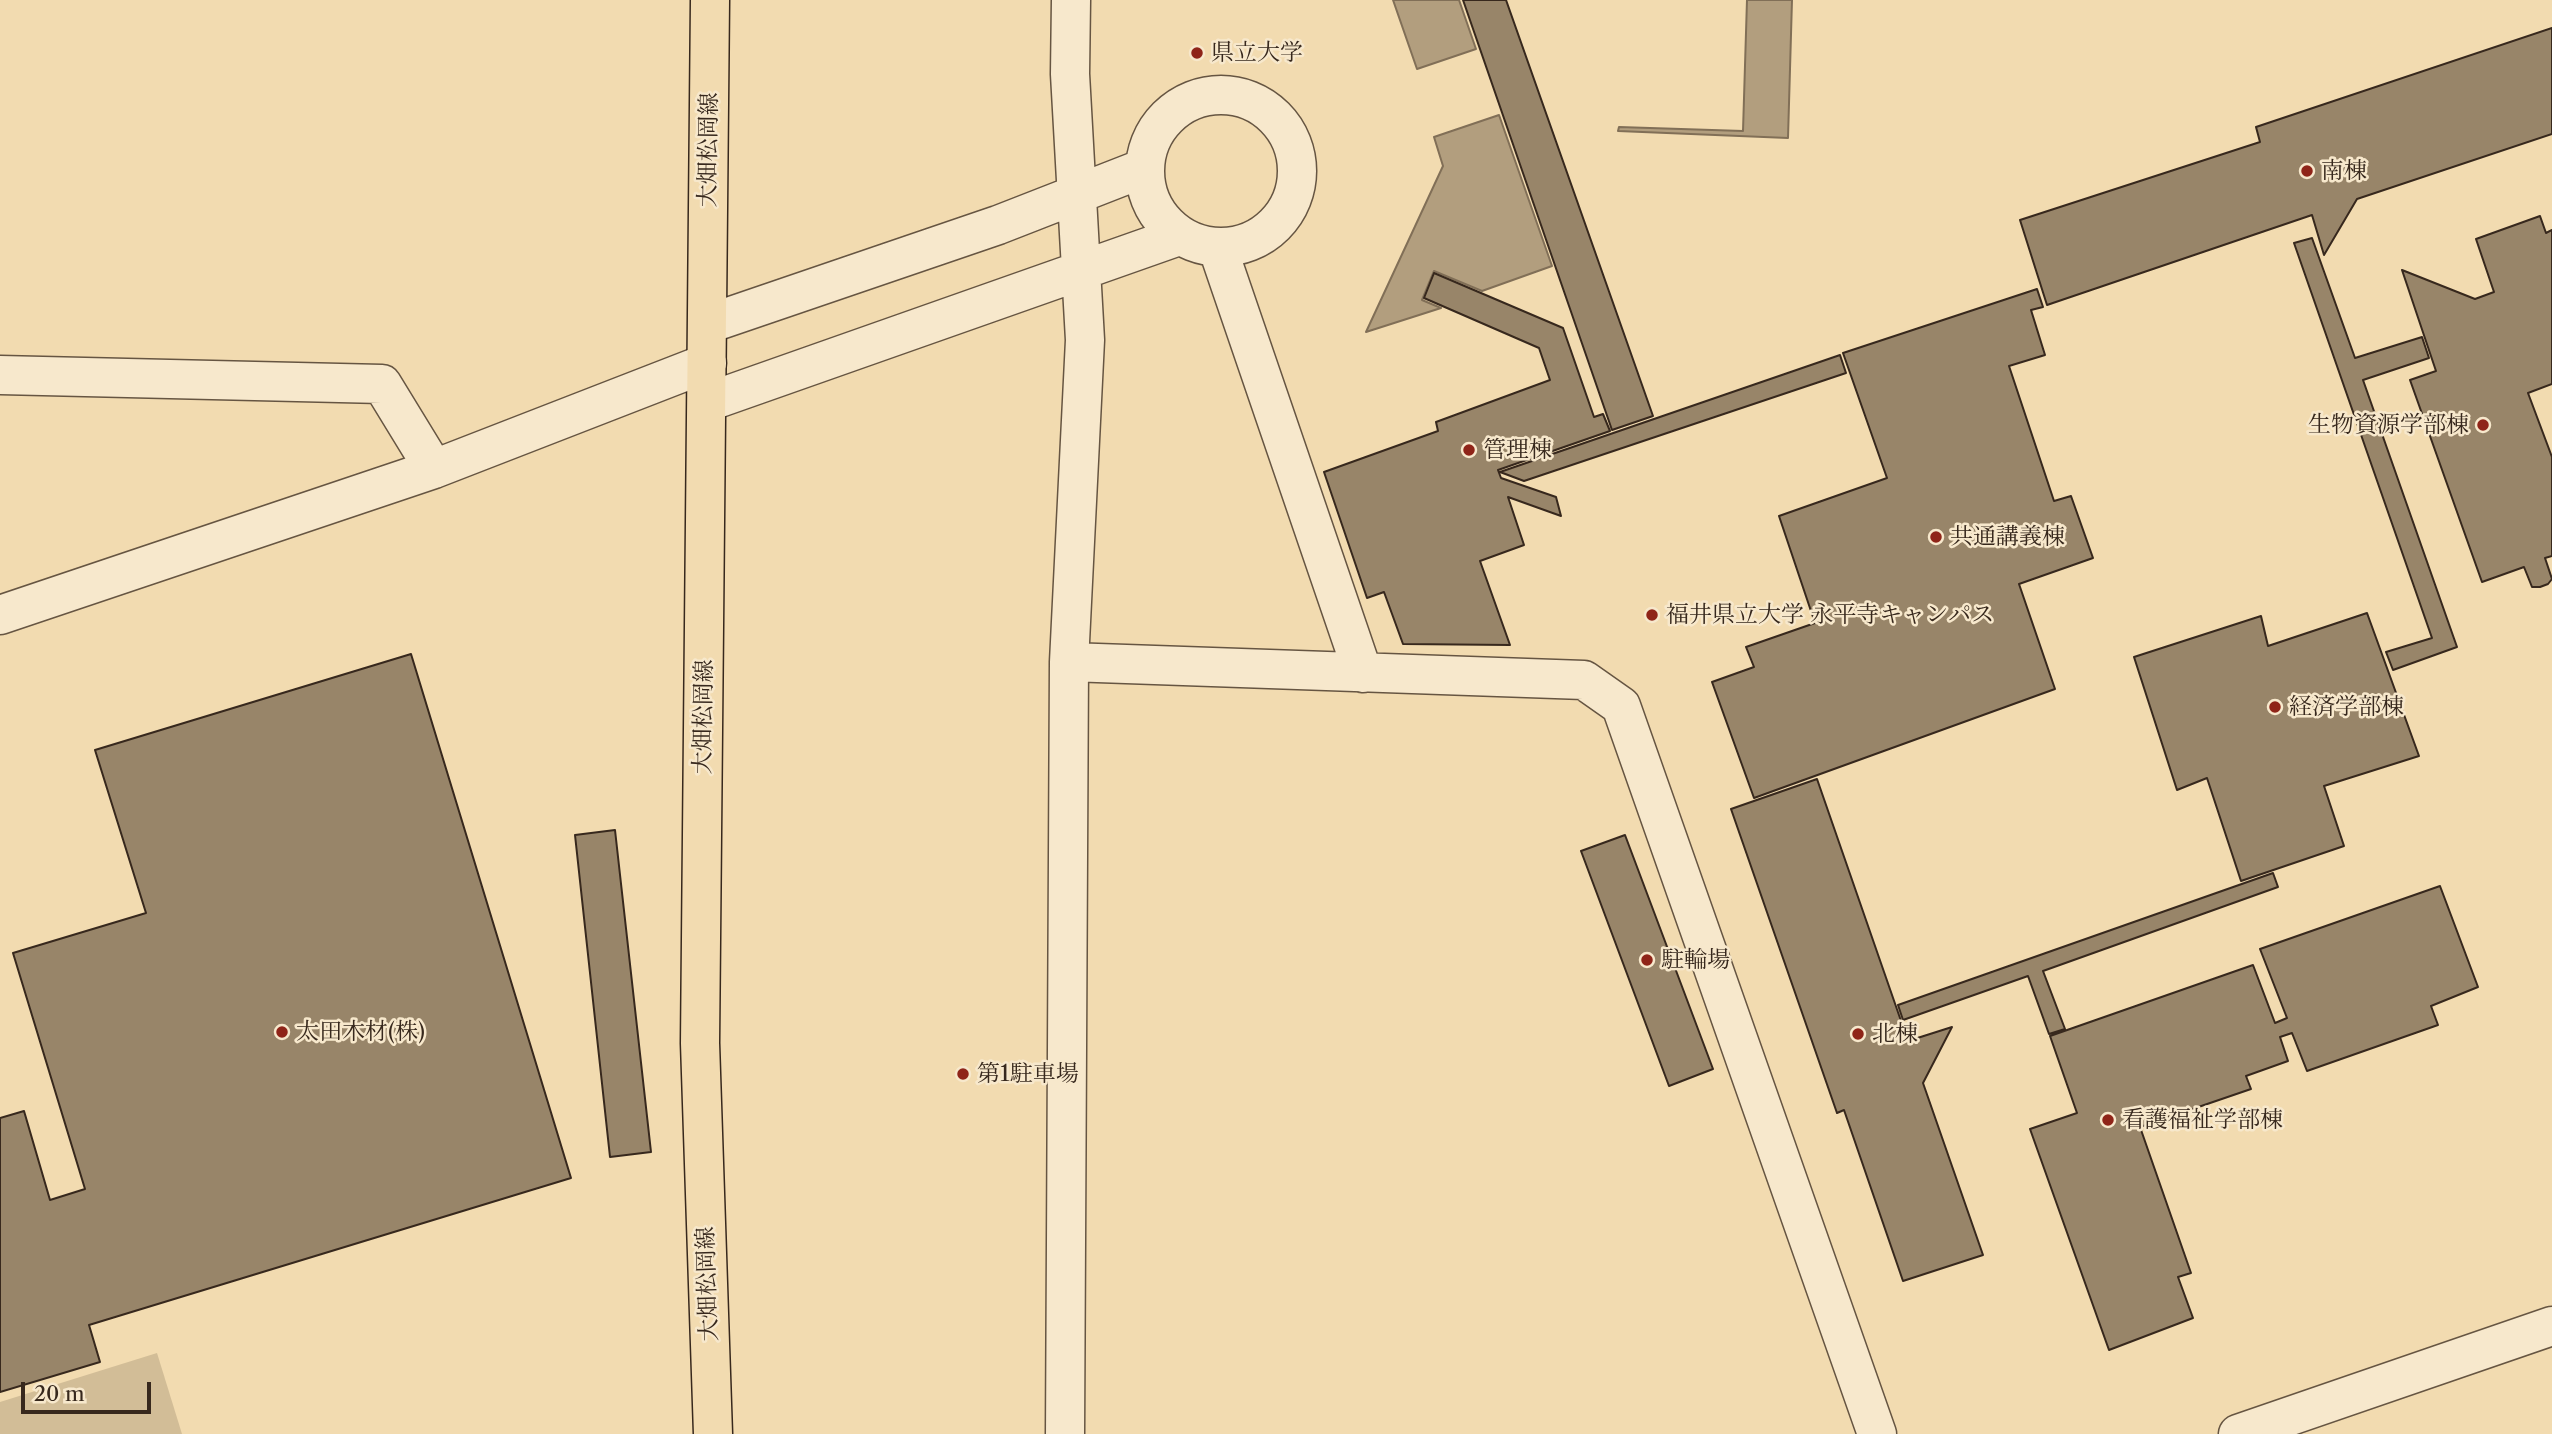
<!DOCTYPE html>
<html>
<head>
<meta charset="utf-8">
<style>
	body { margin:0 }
	#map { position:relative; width:2552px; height:1434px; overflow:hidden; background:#f2dbb0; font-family:"Libre Caslon Text",serif }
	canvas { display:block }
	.scale { position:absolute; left:21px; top:1382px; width:130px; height:32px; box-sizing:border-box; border:4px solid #37281d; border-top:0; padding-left:9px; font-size:21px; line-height:24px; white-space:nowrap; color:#37281d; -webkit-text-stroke:5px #f7e8cc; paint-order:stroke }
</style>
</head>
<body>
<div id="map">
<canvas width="2552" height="1434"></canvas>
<div class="scale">20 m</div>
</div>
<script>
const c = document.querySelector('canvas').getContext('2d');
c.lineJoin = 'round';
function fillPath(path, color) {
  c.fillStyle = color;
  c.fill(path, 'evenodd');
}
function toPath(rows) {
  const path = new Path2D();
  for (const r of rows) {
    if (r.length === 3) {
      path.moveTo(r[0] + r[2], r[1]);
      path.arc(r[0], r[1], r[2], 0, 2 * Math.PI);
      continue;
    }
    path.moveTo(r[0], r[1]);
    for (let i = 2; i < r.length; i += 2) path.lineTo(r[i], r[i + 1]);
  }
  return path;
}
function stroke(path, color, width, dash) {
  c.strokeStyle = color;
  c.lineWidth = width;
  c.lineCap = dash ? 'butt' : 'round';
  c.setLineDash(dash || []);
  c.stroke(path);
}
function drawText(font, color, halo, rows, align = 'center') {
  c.font = font + ' "Libre Caslon Text","Noto Serif JP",serif';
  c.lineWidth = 5;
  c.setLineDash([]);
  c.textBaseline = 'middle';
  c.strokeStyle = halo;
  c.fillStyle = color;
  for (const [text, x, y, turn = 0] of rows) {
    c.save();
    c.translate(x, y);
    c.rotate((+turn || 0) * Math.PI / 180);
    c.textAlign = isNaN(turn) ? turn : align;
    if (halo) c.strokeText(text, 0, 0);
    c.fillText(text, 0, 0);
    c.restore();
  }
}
const green = toPath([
	[157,1353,182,1434,0,1434,0,1402]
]);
const water = toPath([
	[1393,0,1459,0,1476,49,1417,69,1393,0],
	[1747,0,1792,0,1788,138,1618,131,1619,127,1743,131,1747,0],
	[1499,115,1552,266,1482,291,1434,271,1422,300,1441,308,1366,332,1443,166,1434,137,1499,115]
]);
const building = toPath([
	[1463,0,1506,0,1653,416,1612,430,1463,0],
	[2552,28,2552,134,2357,199,2324,255,2312,215,2047,305,2020,220,2260,142,2256,127,2552,28],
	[2540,216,2546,233,2552,230,2552,384,2528,393,2552,457,2552,556,2545,558,2552,579,2548,584,2540,587,2532,587,2524,567,2482,582,2410,380,2436,371,2402,270,2475,299,2494,292,2476,239,2540,216],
	[2312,238,2355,358,2422,337,2429,358,2363,380,2457,647,2393,670,2386,652,2432,638,2294,243,2312,238],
	[1434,273,1563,328,1594,417,1603,414,1610,431,1498,470,1501,478,1556,497,1561,516,1508,497,1524,545,1480,561,1510,645,1403,644,1384,592,1367,598,1324,472,1438,431,1436,422,1550,380,1539,348,1424,298,1434,273],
	[2037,289,2043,307,2031,310,2045,355,2009,366,2054,501,2071,496,2093,558,2019,584,2055,689,1754,798,1712,682,1754,667,1746,647,1815,623,1779,516,1887,478,1843,353,2037,289],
	[1840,355,1846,373,1524,481,1500,472,1840,355],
	[2367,613,2419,756,2324,786,2344,846,2241,881,2207,778,2177,790,2134,657,2261,616,2268,646,2367,613],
	[411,654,571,1178,89,1325,100,1362,0,1392,0,1118,24,1111,50,1200,85,1189,13,953,146,913,95,750,411,654],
	[1817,779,1908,1041,1952,1027,1923,1083,1983,1255,1903,1281,1844,1110,1837,1113,1731,809,1817,779],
	[615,830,651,1152,610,1157,575,835,615,830],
	[1625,835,1713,1069,1669,1086,1581,851,1625,835],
	[2273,873,2278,887,2043,971,2065,1029,2049,1034,2028,976,1903,1020,1898,1005,2273,873],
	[2440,886,2478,987,2431,1006,2438,1025,2307,1071,2292,1033,2280,1037,2288,1061,2246,1076,2251,1089,2140,1127,2191,1273,2178,1277,2193,1318,2109,1350,2030,1129,2077,1113,2050,1036,2253,965,2275,1023,2287,1018,2260,949,2440,886]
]);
const minor = toPath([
	[1221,171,76],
	[1218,249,1363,673],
	[708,324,998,225,1144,168],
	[0,375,382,384,434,469],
	[708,402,1179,236],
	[0,615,434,469,707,363],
	[1069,662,1584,680,1621,706,1877,1434],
	[1065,1434,1069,662,1085,340,1070,74,1071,0],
	[2238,1434,2552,1326]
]);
const major = toPath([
	[710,0,700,1043,713,1434]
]);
const markers = [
	[1197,53,7,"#8f2418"],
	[2307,171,7,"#8f2418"],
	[2483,425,7,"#8f2418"],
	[1469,450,7,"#8f2418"],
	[1936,537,7,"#8f2418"],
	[1652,615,7,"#8f2418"],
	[2275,707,7,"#8f2418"],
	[1647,960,7,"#8f2418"],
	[282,1032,7,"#8f2418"],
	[1858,1034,7,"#8f2418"],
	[963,1074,7,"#8f2418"],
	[2108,1120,7,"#8f2418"]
];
const poiNames = [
	["県立大学",1211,53],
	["南棟",2321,171],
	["生物資源学部棟",2469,425,"right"],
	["管理棟",1483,450],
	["共通講義棟",1950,537],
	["福井県立大学 永平寺キャンパス",1666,615],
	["経済学部棟",2289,707],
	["駐輪場",1661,960],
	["太田木材(株)",296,1032],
	["北棟",1872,1034],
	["第1駐車場",977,1074],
	["看護福祉学部棟",2122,1120]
];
const streetNames = [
	["大畑松岡線",709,150,-89],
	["大畑松岡線",704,717,-89],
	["大畑松岡線",708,1284,-92]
];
fillPath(green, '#d2bd97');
fillPath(water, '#b29e7e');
stroke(water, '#816f57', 2);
fillPath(building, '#988569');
stroke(building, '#37281d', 2);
stroke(minor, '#665542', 41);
stroke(major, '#37281d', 41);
stroke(minor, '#f7e8cc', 38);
stroke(major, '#f2dbb0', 38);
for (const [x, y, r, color] of markers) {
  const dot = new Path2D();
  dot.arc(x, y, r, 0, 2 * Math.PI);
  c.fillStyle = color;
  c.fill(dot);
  stroke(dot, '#f7e8cc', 2.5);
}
drawText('23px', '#37281d', '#f7e8cc', poiNames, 'left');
drawText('23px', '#37281d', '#f7e8cc', streetNames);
</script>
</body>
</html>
